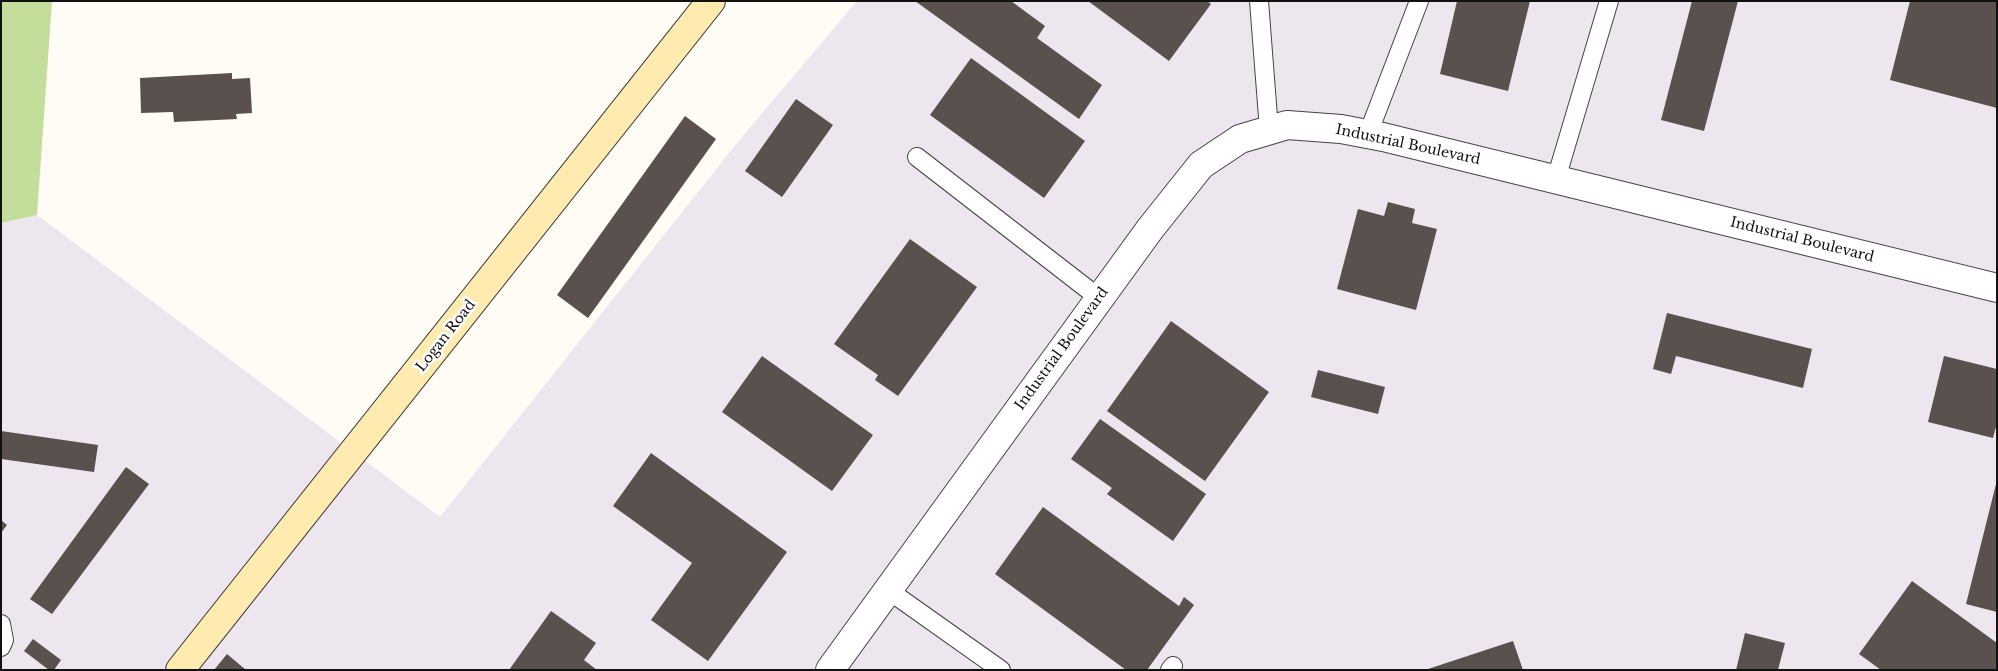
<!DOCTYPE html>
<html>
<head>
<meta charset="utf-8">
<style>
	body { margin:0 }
	#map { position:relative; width:1998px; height:671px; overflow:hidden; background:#fffbf5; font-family:"Libre Baskerville",serif }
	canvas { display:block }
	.frame { position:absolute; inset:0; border:2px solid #111; pointer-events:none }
</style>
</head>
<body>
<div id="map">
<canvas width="1998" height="671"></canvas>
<div class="frame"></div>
</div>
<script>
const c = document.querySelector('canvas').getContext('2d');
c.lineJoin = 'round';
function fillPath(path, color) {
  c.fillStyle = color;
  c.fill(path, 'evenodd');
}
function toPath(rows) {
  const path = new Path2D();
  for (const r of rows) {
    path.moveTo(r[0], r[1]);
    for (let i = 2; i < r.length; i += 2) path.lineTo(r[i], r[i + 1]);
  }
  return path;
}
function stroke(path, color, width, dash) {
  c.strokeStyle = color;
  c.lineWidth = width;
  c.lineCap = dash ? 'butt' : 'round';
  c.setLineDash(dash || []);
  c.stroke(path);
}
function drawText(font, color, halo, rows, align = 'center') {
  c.font = font + ' "Libre Baskerville",serif';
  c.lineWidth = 5;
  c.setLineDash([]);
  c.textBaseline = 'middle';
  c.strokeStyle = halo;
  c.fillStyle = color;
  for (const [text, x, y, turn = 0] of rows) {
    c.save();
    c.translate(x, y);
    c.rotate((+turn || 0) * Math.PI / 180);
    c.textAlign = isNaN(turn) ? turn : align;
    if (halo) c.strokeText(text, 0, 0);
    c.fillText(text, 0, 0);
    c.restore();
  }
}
const industrial = toPath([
	[857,1,1997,1,1997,670,1,670,1,223,37,215,440,517,737,143]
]);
const forest = toPath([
	[1,1,52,1,37,215,1,223]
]);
const building = toPath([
	[915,1,1011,1,1045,26,1037,38,1102,85,1079,119],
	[1088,1,1207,1,1211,4,1169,61],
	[1457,1,1530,1,1508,91,1440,74],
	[1692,1,1738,1,1704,131,1661,120],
	[1910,1,1997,1,1997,108,1890,80],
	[971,58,1085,141,1044,198,930,115],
	[232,73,232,79,250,78,252,113,236,114,237,119,174,122,173,112,141,113,140,78],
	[796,99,833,125,782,197,745,171],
	[685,116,716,139,588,318,557,295],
	[1388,202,1415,209,1412,223,1437,229,1416,310,1337,289,1358,209,1384,216],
	[910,239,977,287,898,396,875,380,878,375,834,344],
	[1667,313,1812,349,1803,388,1676,356,1671,374,1653,369],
	[1171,321,1269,392,1205,481,1107,411],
	[762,356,873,435,832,491,722,412],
	[1944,356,1997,369,1997,423,1993,438,1928,422],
	[1318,370,1385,387,1378,414,1311,397],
	[1100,419,1206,494,1173,541,1107,494,1112,488,1071,459],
	[1,431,98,445,94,472,1,459],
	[651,453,787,552,708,661,651,620,692,563,613,506],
	[126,467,149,484,52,614,30,599],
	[1996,484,1997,484,1997,612,1966,604],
	[1043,507,1179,606,1184,597,1194,605,1147,670,1126,670,995,574],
	[1,520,7,525,1,533],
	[1912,581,1997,643,1997,670,1881,670,1859,654],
	[551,611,596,643,584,660,597,670,509,670],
	[1745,633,1785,643,1778,670,1736,670],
	[33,639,61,660,54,670,49,670,24,651],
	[1513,641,1523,670,1428,670,1428,669],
	[227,654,246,670,214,670]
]);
const lane = toPath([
	[1259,1,1269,130],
	[1368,134,1419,1],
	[917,157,1099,298],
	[1556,179,1609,1],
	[888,590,1001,670],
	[1,624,4,640,1,647],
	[1170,670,1173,666]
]);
const street = toPath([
	[830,670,1150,229,1201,165,1240,139,1287,125,1341,129,1383,137,1997,288]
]);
const secondary = toPath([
	[180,670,711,1]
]);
const streetNames = [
	["Industrial Boulevard",1408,145,12],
	["Industrial Boulevard",1802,240,14],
	["Logan Road",446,336,-52],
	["Industrial Boulevard",1062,349,-54]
];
fillPath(industrial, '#ede6ef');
fillPath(forest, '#c2de9a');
fillPath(building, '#5a504d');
stroke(lane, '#444', 20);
stroke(street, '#444', 30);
stroke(secondary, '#333', 30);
stroke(lane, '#fff', 18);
stroke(street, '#fff', 28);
stroke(secondary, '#ffebb0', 28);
drawText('14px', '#111', '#fff', streetNames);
</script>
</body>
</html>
